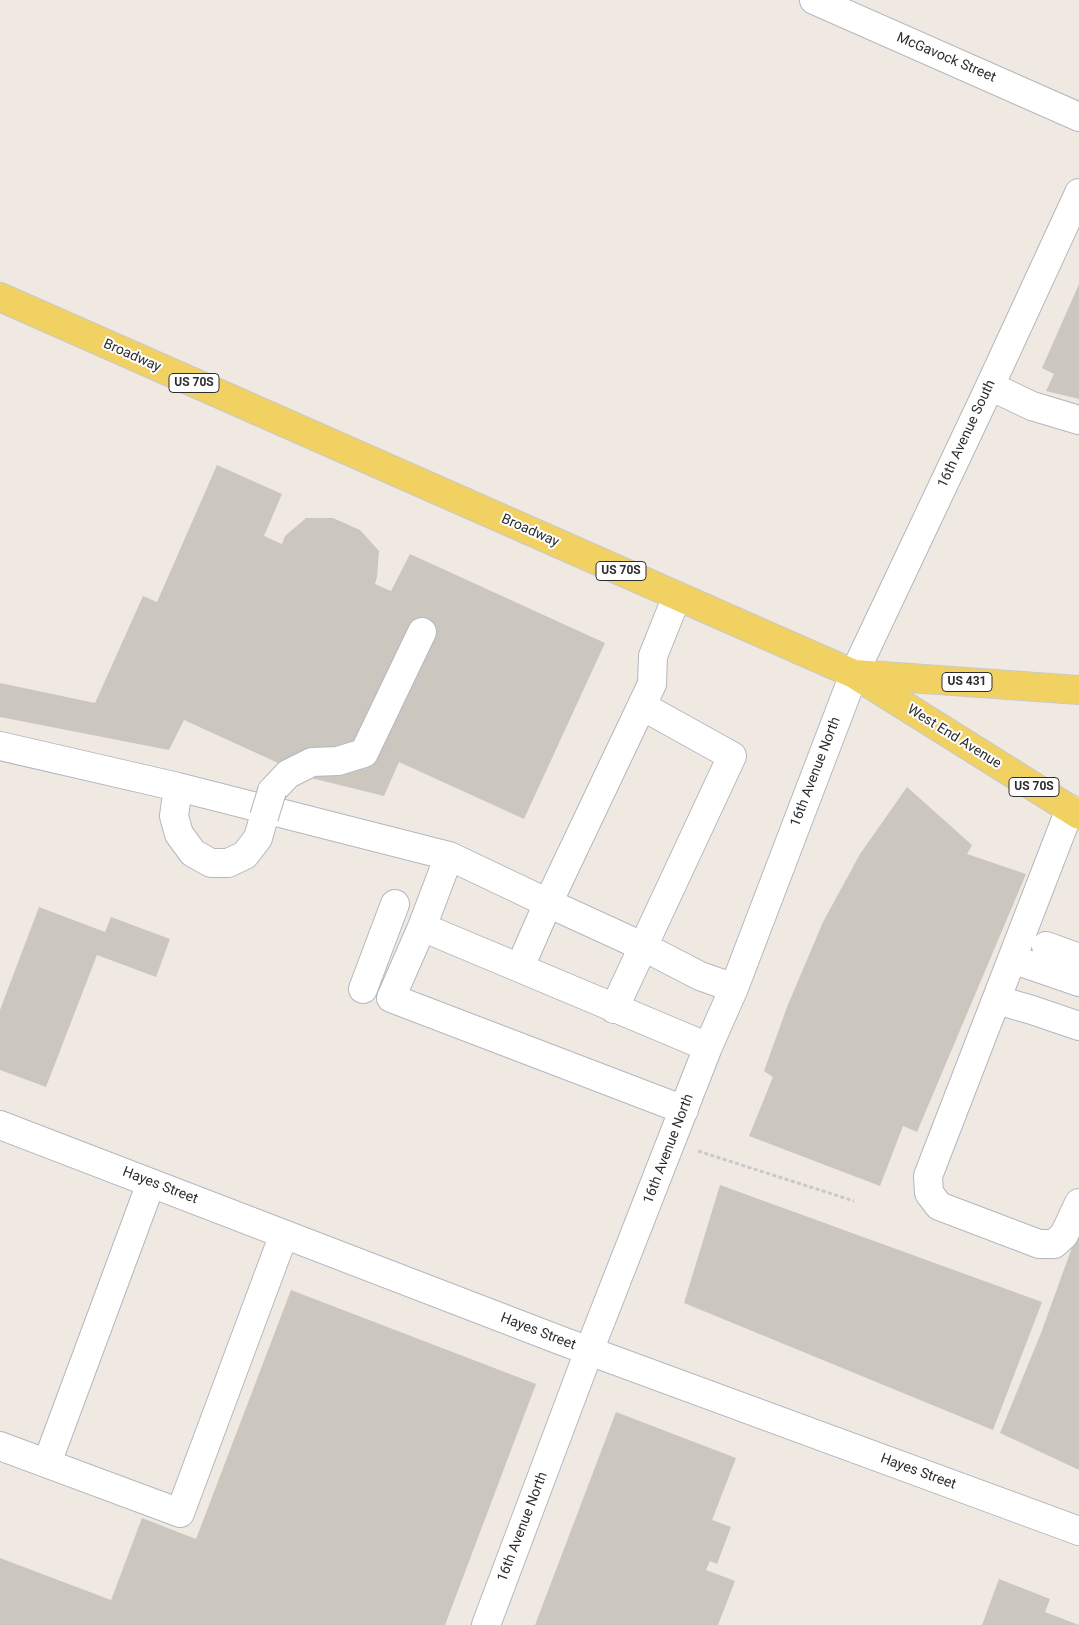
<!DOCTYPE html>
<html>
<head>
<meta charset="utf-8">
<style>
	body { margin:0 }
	canvas { display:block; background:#efe9e1 }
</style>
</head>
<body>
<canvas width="1079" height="1625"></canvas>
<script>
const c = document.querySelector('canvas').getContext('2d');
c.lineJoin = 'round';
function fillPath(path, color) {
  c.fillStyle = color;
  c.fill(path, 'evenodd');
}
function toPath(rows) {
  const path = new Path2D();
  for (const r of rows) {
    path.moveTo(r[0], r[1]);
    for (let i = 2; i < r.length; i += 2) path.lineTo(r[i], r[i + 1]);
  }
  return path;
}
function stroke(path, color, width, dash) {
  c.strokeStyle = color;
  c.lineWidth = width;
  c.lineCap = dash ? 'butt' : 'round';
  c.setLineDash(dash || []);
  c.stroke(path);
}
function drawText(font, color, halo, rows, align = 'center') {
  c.font = font + ' Roboto,sans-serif';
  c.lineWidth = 4;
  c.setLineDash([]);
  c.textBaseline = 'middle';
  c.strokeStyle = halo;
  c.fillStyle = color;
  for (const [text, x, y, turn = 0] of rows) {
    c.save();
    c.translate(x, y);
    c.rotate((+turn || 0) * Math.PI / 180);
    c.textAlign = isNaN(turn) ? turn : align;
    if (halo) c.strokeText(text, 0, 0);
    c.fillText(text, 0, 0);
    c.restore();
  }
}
const building = toPath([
	[1079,284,1079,399,1046,391,1054,374,1042,368],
	[217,465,282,494,264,536,282,544,285,536,306,518,333,518,360,530,379,551,377,577,375,584,391,591,410,554,605,643,524,819,399,762,384,796,311,778,184,720,169,750,0,717,0,683,95,703,143,596,157,602],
	[907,787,972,845,967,854,1026,874,917,1132,903,1126,880,1186,749,1136,773,1077,764,1071,787,1007,823,922,860,854],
	[39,907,105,932,111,917,170,939,156,977,97,955,46,1087,0,1070,0,1010],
	[720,1185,1042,1302,993,1430,684,1303],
	[1079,1228,1079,1470,1000,1433,1041,1333],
	[291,1290,536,1384,445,1625,0,1625,0,1558,111,1600,142,1518,196,1539],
	[616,1412,736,1458,712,1520,731,1527,717,1564,710,1561,706,1570,735,1581,718,1625,535,1625],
	[999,1579,1050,1599,1045,1612,1079,1625,982,1625]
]);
const path = toPath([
	[698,1151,854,1201]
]);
const minor = toPath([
	[814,0,1079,117],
	[990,386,1032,406,1079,420],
	[677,596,653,656,652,684,548,903,644,947,700,976,734,988],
	[0,746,178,787,449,856,548,903,520,967],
	[178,787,174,816,179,834,193,853,211,863,228,863,245,855,258,838,264,817],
	[272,791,288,774,312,762,338,761,364,753,422,632],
	[1070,809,928,1176,929,1193,939,1206,1039,1244,1054,1244,1064,1235,1079,1203],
	[449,856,422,927,391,998,684,1110],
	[422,927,708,1047],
	[1046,946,1079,958],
	[1012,959,1079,982],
	[363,989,395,904],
	[997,1000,1032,1010,1079,1026],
	[614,1009,732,756,642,706],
	[0,1125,562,1341,1079,1531],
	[0,1446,180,1513,284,1234],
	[47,1463,151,1183],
	[486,1625,589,1351,708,1047,734,988,854,674,990,386,1079,193]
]);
const major = toPath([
	[0,297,854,674,1079,690],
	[857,676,1079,815]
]);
const minorBridge = toPath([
	[264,817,272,791]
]);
const shields = [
	[194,383,50],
	[621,571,50],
	[967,682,50],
	[1034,787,50]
];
const shieldNames = [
	["US 70S",194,383],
	["US 70S",621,571],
	["US 431",967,682],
	["US 70S",1034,787]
];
const streetNames = [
	["McGavock Street",946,58,23],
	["Broadway",132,356,24],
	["16th Avenue South",967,434,-65],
	["Broadway",530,531,24],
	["West End Avenue",954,737,32],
	["16th Avenue North",816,772,-69],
	["16th Avenue North",669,1149,-69],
	["Hayes Street",160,1186,21],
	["Hayes Street",538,1332,21],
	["Hayes Street",918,1472,20],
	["16th Avenue North",523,1527,-69]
];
fillPath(building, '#cbc7bf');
stroke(minor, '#b4b7c1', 30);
stroke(major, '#c9c9c9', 30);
stroke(path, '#c9c9c9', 3, [4, 2.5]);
stroke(minor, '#fff', 28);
stroke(major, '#f2d163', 28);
stroke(minorBridge, '#b4b7c1', 30, []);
stroke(minorBridge, '#fff', 28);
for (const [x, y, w] of shields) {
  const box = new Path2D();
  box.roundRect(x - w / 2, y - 9.5, w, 19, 4);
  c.fillStyle = '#fff';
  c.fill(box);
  stroke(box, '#2e2e2e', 1);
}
drawText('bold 12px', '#2e2e2e', null, shieldNames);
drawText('14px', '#2e2e2e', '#fff', streetNames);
</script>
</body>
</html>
